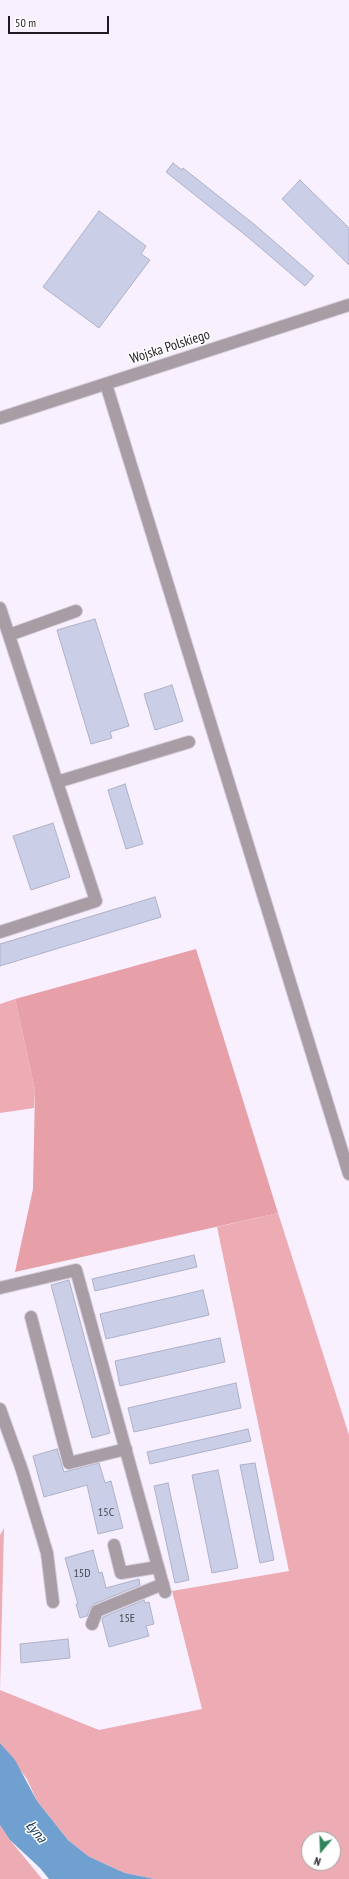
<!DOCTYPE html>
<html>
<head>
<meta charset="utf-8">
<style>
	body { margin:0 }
	#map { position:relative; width:349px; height:1879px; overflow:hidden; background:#f8f0ff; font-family:"PT Sans Narrow",sans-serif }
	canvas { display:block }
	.north { position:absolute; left:301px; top:1831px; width:40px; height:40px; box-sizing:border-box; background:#fff; border:1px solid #a5a3a7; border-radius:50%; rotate:199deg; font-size:11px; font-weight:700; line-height:16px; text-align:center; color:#1f1a22 }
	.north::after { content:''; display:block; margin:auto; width:14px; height:18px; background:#308558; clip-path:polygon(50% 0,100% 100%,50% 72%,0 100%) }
	.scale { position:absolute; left:8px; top:16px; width:101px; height:18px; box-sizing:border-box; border:2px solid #1f1a22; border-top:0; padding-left:5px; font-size:12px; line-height:14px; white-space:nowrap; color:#1f1a22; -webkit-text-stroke:3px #fff; paint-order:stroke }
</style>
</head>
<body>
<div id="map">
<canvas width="349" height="1879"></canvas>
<div class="north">N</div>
<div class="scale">50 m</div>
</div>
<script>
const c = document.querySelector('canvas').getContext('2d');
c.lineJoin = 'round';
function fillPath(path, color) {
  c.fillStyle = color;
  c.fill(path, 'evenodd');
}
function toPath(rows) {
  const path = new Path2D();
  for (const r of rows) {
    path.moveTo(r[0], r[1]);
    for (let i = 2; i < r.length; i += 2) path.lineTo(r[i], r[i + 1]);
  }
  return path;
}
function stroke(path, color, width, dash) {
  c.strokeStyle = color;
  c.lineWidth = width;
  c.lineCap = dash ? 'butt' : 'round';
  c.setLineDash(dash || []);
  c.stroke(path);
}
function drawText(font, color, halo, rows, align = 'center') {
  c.font = font + ' "PT Sans Narrow",sans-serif';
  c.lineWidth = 3;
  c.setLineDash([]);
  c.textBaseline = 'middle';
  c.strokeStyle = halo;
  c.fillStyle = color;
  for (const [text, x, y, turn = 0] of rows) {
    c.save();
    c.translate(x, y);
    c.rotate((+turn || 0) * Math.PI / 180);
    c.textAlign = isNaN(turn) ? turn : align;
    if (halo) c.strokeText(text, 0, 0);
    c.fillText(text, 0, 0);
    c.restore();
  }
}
const green = toPath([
	[15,999,35,1090,34,1108,0,1113,0,1004],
	[278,1213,349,1435,349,1879,155,1879,125,1873,107,1865,88,1856,68,1840,37,1801,27,1779,0,1743,0,1535,4,1528,0,1690,99,1730,202,1709,172,1591,289,1571,217,1227],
	[309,1839,333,1839,333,1863,309,1863],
	[0,1825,10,1840,42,1879,0,1879]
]);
const forest = toPath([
	[196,949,278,1213,15,1272,33,1189,35,1090,15,999]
]);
const water = toPath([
	[0,1743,15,1760,37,1801,68,1840,88,1856,107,1865,125,1873,155,1879,49,1879,40,1868,10,1840,0,1825]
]);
const building = toPath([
	[173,163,182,170,183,168,255,225,314,276,305,286,249,238,166,172,173,163],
	[300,180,349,228,349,265,282,199,300,180],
	[99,211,146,246,141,254,150,260,99,328,43,287,99,211],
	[95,619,129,726,110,732,112,738,91,744,57,630,95,619],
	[172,685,183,721,155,730,144,694,172,685],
	[125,784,143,844,126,849,108,790,125,784],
	[53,823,70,877,31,890,13,836,53,823],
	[155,897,161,917,0,966,0,944,155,897],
	[194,1255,197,1267,95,1291,92,1279,194,1255],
	[69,1280,110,1433,92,1438,51,1285,69,1280],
	[203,1290,209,1315,106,1339,100,1314,203,1290],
	[220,1338,225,1362,120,1386,115,1361,220,1338],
	[236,1383,241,1408,134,1432,128,1408,236,1383],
	[248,1429,251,1441,150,1464,147,1452,248,1429],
	[57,1449,64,1472,99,1463,105,1483,111,1481,123,1528,98,1534,87,1485,44,1497,33,1456,57,1449],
	[255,1463,274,1560,260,1563,240,1465,255,1463],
	[218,1470,238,1568,212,1573,192,1475,218,1470],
	[168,1483,189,1580,175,1583,154,1486,168,1483],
	[93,1550,99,1573,102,1572,106,1588,139,1579,140,1585,94,1604,90,1608,87,1616,80,1618,76,1604,78,1604,65,1558,93,1550],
	[144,1600,145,1603,149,1602,154,1624,146,1626,149,1636,109,1647,102,1620,103,1617,144,1600],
	[68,1639,70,1658,21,1663,20,1644,68,1639]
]);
const minor = toPath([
	[106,384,349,1174],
	[0,418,349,305],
	[0,608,96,901,0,932],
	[9,635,76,611],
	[57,782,189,742],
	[0,1288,76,1270,165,1592],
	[31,1317,69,1463,126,1449],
	[0,1409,22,1470,47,1553,53,1602],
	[114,1545,121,1573,158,1567],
	[92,1624,97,1611,163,1584]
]);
const numberNames = [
	["15C",106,1513],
	["15D",82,1574],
	["15E",127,1619]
];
const streetNames = [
	["Wojska Polskiego",170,347,-18]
];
const waterNames = [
	["Łyna",36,1832,51]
];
fillPath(green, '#edabb3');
fillPath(forest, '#e79fa8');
fillPath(water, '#70a0cf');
fillPath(building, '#cacee7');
stroke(building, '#adb1ca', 1);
stroke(minor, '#d5cedc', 14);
stroke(minor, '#a89da4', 12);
drawText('12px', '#4a4753', null, numberNames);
drawText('14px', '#1f1a22', '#fff', streetNames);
drawText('italic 15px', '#0d3251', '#fff', waterNames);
</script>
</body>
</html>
